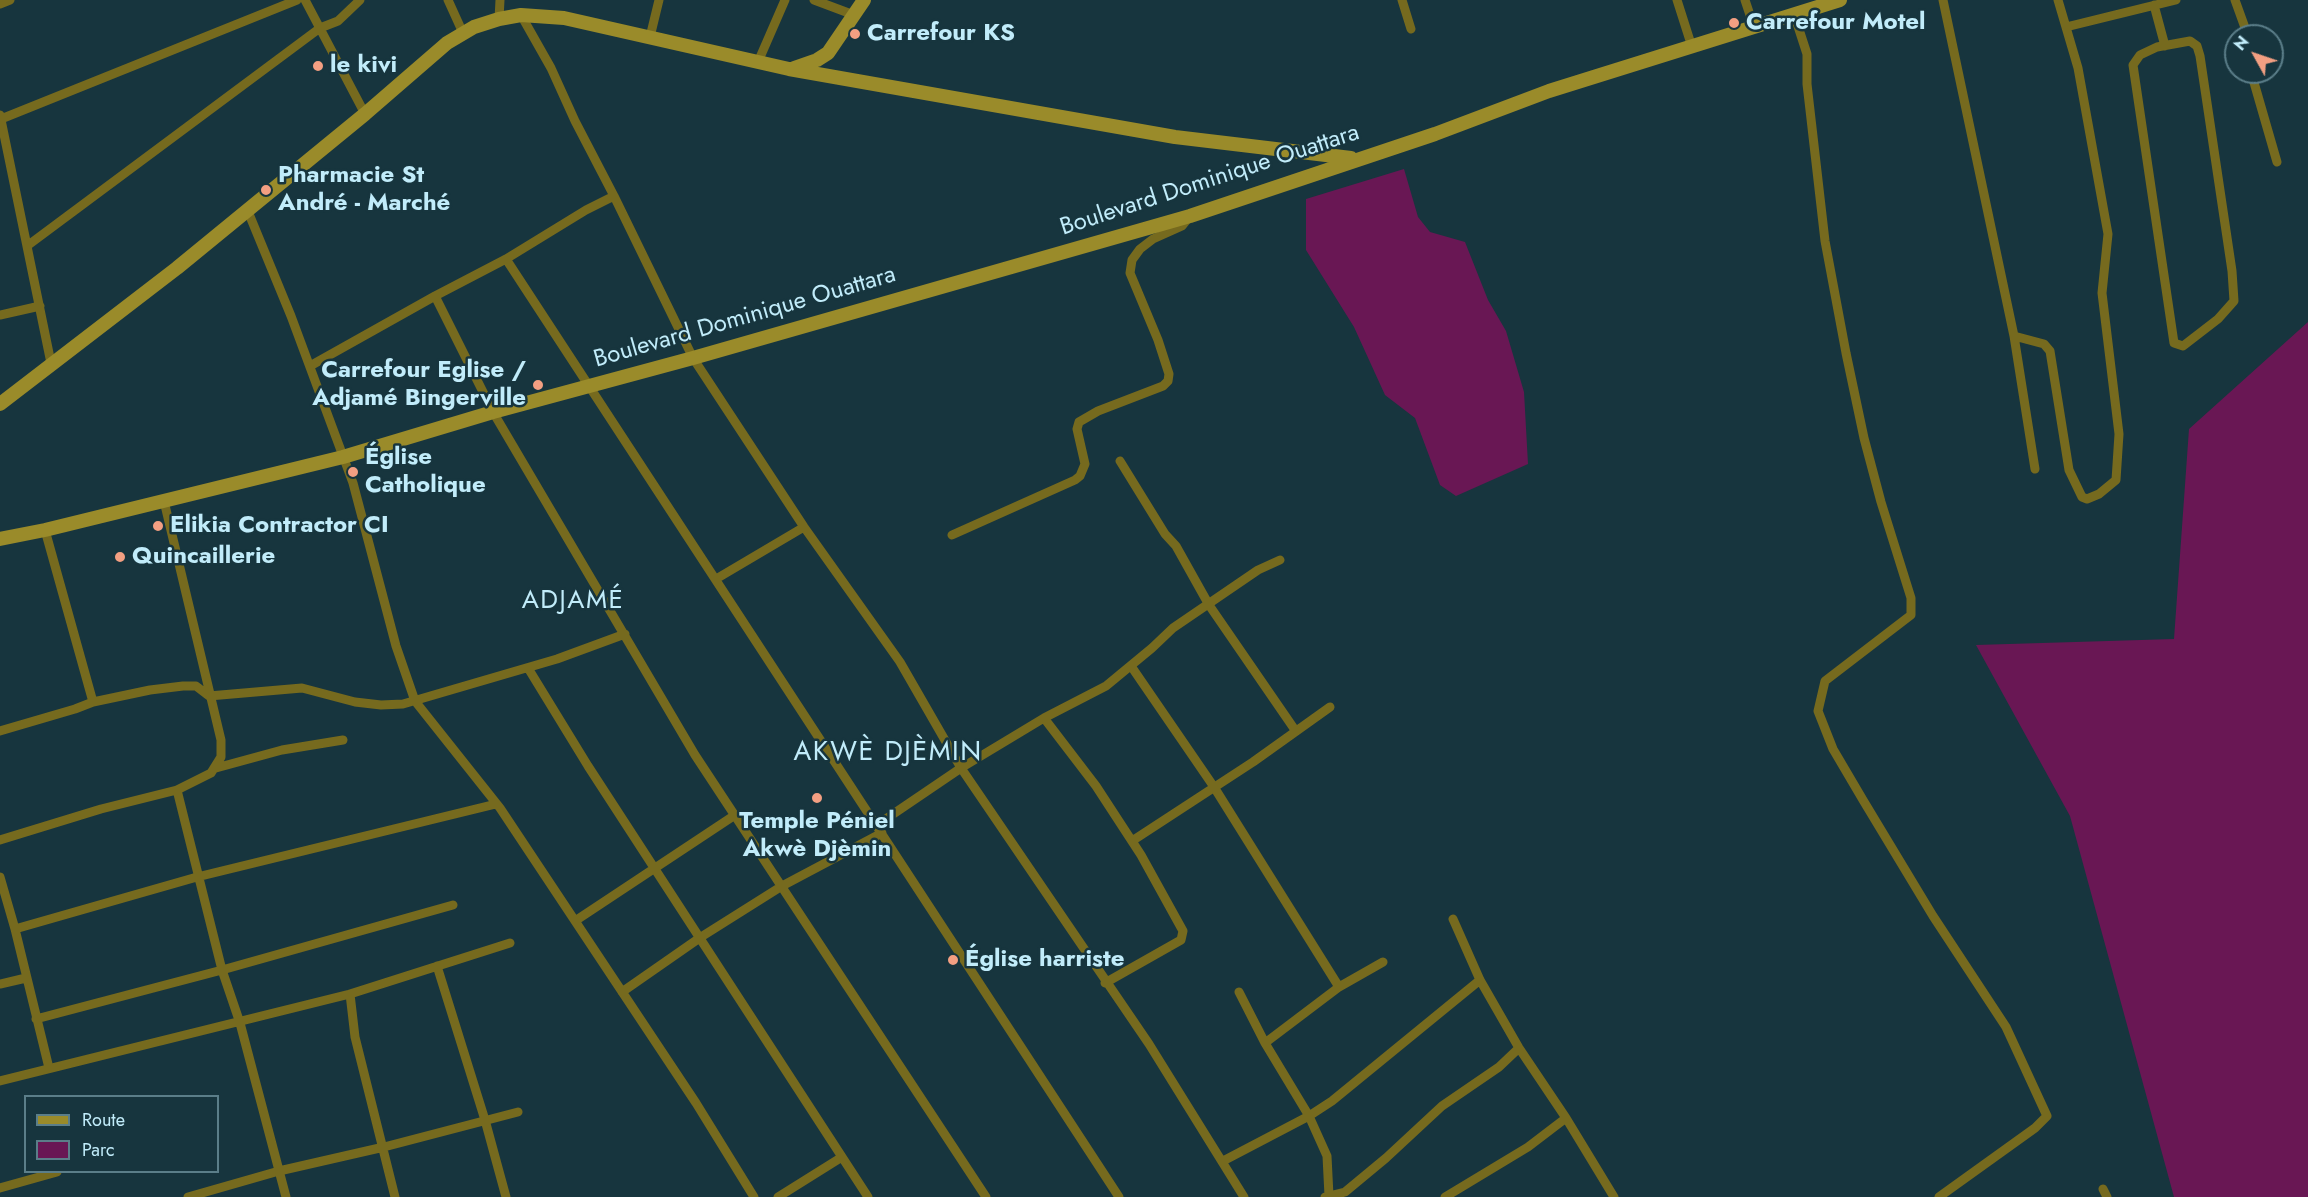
<!DOCTYPE html>
<html>
<head>
<meta charset="utf-8">
<style>
	body { margin:0 }
	#map { position:relative; width:2308px; height:1197px; overflow:hidden; background:#17353e; font-family:Jost,sans-serif }
	canvas { display:block }
	.legend { position:absolute; left:24px; top:1095px; width:195px; height:78px; box-sizing:border-box; background:#17353e; border:2px solid #5b7e89; margin:0; padding:8px 10px; list-style:none; font-size:18px; color:#c1ecfa }
	.legend li { display:flex; align-items:center; gap:12px; height:30px }
	.legend b { width:30px; border:2px solid #5b7e89 }
	.north { position:absolute; left:2224px; top:24px; width:60px; height:60px; box-sizing:border-box; background:#17353e; border:2px solid #5b7e89; border-radius:50%; rotate:310deg; font-size:16px; font-weight:700; line-height:24px; text-align:center; color:#c1ecfa }
	.north::after { content:''; display:block; margin:auto; width:21px; height:27px; background:#f39f82; clip-path:polygon(50% 0,100% 100%,50% 72%,0 100%) }
</style>
</head>
<body>
<div id="map">
<canvas width="2308" height="1197"></canvas>
<ul class="legend">
<li><b style="height:8px;background:#9a8b2a"></b>Route</li>
<li><b style="height:16px;background:#691754"></b>Parc</li>
</ul>
<div class="north">N</div>
</div>
<script>
const c = document.querySelector('canvas').getContext('2d');
c.lineJoin = 'round';
function fillPath(path, color) {
  c.fillStyle = color;
  c.fill(path, 'evenodd');
}
function toPath(rows) {
  const path = new Path2D();
  for (const r of rows) {
    path.moveTo(r[0], r[1]);
    for (let i = 2; i < r.length; i += 2) path.lineTo(r[i], r[i + 1]);
  }
  return path;
}
function stroke(path, color, width, dash) {
  c.strokeStyle = color;
  c.lineWidth = width;
  c.lineCap = dash ? 'butt' : 'round';
  c.setLineDash(dash || []);
  c.stroke(path);
}
function drawText(font, color, halo, rows, align = 'center') {
  c.font = font + ' Jost,sans-serif';
  c.lineWidth = 5;
  c.setLineDash([]);
  c.textBaseline = 'middle';
  c.strokeStyle = halo;
  c.fillStyle = color;
  for (const [text, x, y, turn = 0] of rows) {
    c.save();
    c.translate(x, y);
    c.rotate((+turn || 0) * Math.PI / 180);
    c.textAlign = isNaN(turn) ? turn : align;
    if (halo) c.strokeText(text, 0, 0);
    c.fillText(text, 0, 0);
    c.restore();
  }
}
const green = toPath([
	[1404,169,1418,217,1430,232,1465,242,1488,300,1506,331,1524,392,1528,464,1456,496,1440,485,1415,418,1385,395,1354,327,1306,250,1306,199],
	[2308,322,2308,1197,2174,1197,2070,816,1976,645,2174,639,2189,429]
]);
const street = toPath([
	[305,0,365,114],
	[448,0,463,33],
	[814,0,854,15],
	[1402,0,1411,29],
	[1677,0,1692,47],
	[1745,0,1754,27],
	[1943,0,2014,336,2035,469],
	[2235,0,2248,36],
	[0,4,10,0],
	[2154,5,2165,46],
	[1794,14,1807,54,1807,84,1825,241,1846,353,1864,438,1881,502,1911,598,1911,615,1825,681,1818,711,1833,749,1863,800,1933,916,2006,1027,2047,1116,2035,1128,1939,1197],
	[499,19,500,0],
	[2066,27,2176,0],
	[650,37,659,0],
	[2190,41,2197,46,2200,56,2232,271,2234,301,2218,319,2183,346,2174,343,2133,65,2140,55,2157,47,2190,41],
	[758,62,785,0],
	[2251,72,2277,162],
	[0,115,51,363],
	[1,119,297,0],
	[614,196,693,358,804,527,900,662,961,768,1149,1044,1244,1197],
	[247,209,291,316,353,483,396,646,415,701,500,808,696,1103,754,1197],
	[27,246,320,28,338,21,360,0],
	[506,259,1119,1197],
	[435,296,506,259,586,210,614,196,575,121,551,68,521,15],
	[0,315,40,306],
	[2014,336,2044,344,2050,351,2069,470,2082,497,2087,499,2099,494,2116,480,2119,434,2102,293,2108,234,2078,68,2058,0],
	[310,366,435,296,493,412,695,755,986,1197],
	[1120,461,1165,534,1176,546,1209,605,1295,730],
	[45,530,93,702],
	[952,535,1075,480,1080,476,1085,464,1077,429,1079,422,1098,411,1163,386,1168,381,1169,374,1158,340,1130,273,1132,260,1140,249,1153,239,1182,226,1190,216],
	[716,579,804,527],
	[1131,666,1214,787,1339,987],
	[528,668,588,766,868,1197],
	[1044,718,1096,786,1141,855,1183,931,1181,940,1105,983],
	[0,731,75,709,93,702,150,690,183,686,196,686,209,696,302,688,355,702,381,705,403,704,557,659,625,634],
	[216,768,282,750,343,740],
	[177,790,222,970,240,1023,286,1197],
	[877,825,961,768,1044,718,1106,686,1152,648,1173,628,1258,570,1280,560],
	[0,840,101,809,177,790,211,773,221,757,221,740,164,501],
	[1132,841,1253,762,1330,707],
	[0,877,15,929,49,1068],
	[1453,919,1480,980,1519,1048,1566,1118,1614,1197],
	[575,921,735,815],
	[15,929,197,877,496,804],
	[437,966,485,1120,506,1197],
	[0,984,26,978],
	[622,992,701,937,782,886,882,833],
	[350,994,355,1037,395,1197],
	[36,1019,222,970,453,905],
	[1265,1043,1339,987,1383,962],
	[0,1081,350,994,510,943],
	[1223,1161,1309,1116,1265,1043,1239,992],
	[0,1188,57,1172],
	[2103,1189,2107,1197],
	[1329,1196,1327,1156,1309,1116,1332,1101,1480,980],
	[188,1197,279,1171,384,1147,518,1112],
	[778,1197,842,1157],
	[1325,1197,1345,1192,1386,1158,1442,1106,1499,1067,1519,1048],
	[1445,1197,1528,1147,1566,1118]
]);
const secondary = toPath([
	[794,68,817,60,828,53,864,0],
	[0,404,177,268,365,114,447,43,474,27,499,19,521,15,564,18,789,69,1175,137,1351,158],
	[0,539,45,530,343,457,493,412,693,358,1190,216,1435,134,1549,91,1840,0]
]);
const markers = [
	[1734,23,6,"#f39f82"],
	[855,34,6,"#f39f82"],
	[318,66,6,"#f39f82"],
	[266,190,6,"#f39f82"],
	[538,385,6,"#f39f82"],
	[353,472,6,"#f39f82"],
	[158,526,6,"#f39f82"],
	[120,557,6,"#f39f82"],
	[817,798,6,"#f39f82"],
	[953,960,6,"#f39f82"]
];
const poiNames = [
	["Carrefour Motel",1746,23],
	["Carrefour KS",867,34],
	["le kivi",330,66],
	["Pharmacie St",278,176],
	["André - Marché",278,204],
	["Carrefour Eglise /",526,371,"right"],
	["Adjamé Bingerville",526,399,"right"],
	["Église",365,458],
	["Catholique",365,486],
	["Elikia Contractor CI",170,526],
	["Quincaillerie",132,557],
	["Temple Péniel",817,822,"center"],
	["Akwè Djèmin",817,850,"center"],
	["Église harriste",965,960]
];
const streetNames = [
	["Boulevard Dominique Ouattara",1210,181,-18],
	["Boulevard Dominique Ouattara",745,318,-16]
];
const neighbourhoodNames = [
	["ADJAMÉ",573,602]
];
const quarterNames = [
	["AKWÈ DJÈMIN",888,753]
];
fillPath(green, '#691754');
stroke(street, '#766a1e', 9);
stroke(secondary, '#9a8b2a', 14);
for (const [x, y, r, color] of markers) {
  const dot = new Path2D();
  dot.arc(x, y, r, 0, 2 * Math.PI);
  c.fillStyle = color;
  c.fill(dot);
  stroke(dot, '#17353e', 2);
}
drawText('bold 24px', '#c1ecfa', '#17353e', poiNames, 'left');
drawText('24px', '#c1ecfa', '#17353e', streetNames);
c.letterSpacing = '1.5px';
drawText('26px', '#c1ecfa', '#17353e', neighbourhoodNames);
c.letterSpacing = '0px';
c.letterSpacing = '1.5px';
drawText('27px', '#c1ecfa', '#17353e', quarterNames);
c.letterSpacing = '0px';
</script>
</body>
</html>
